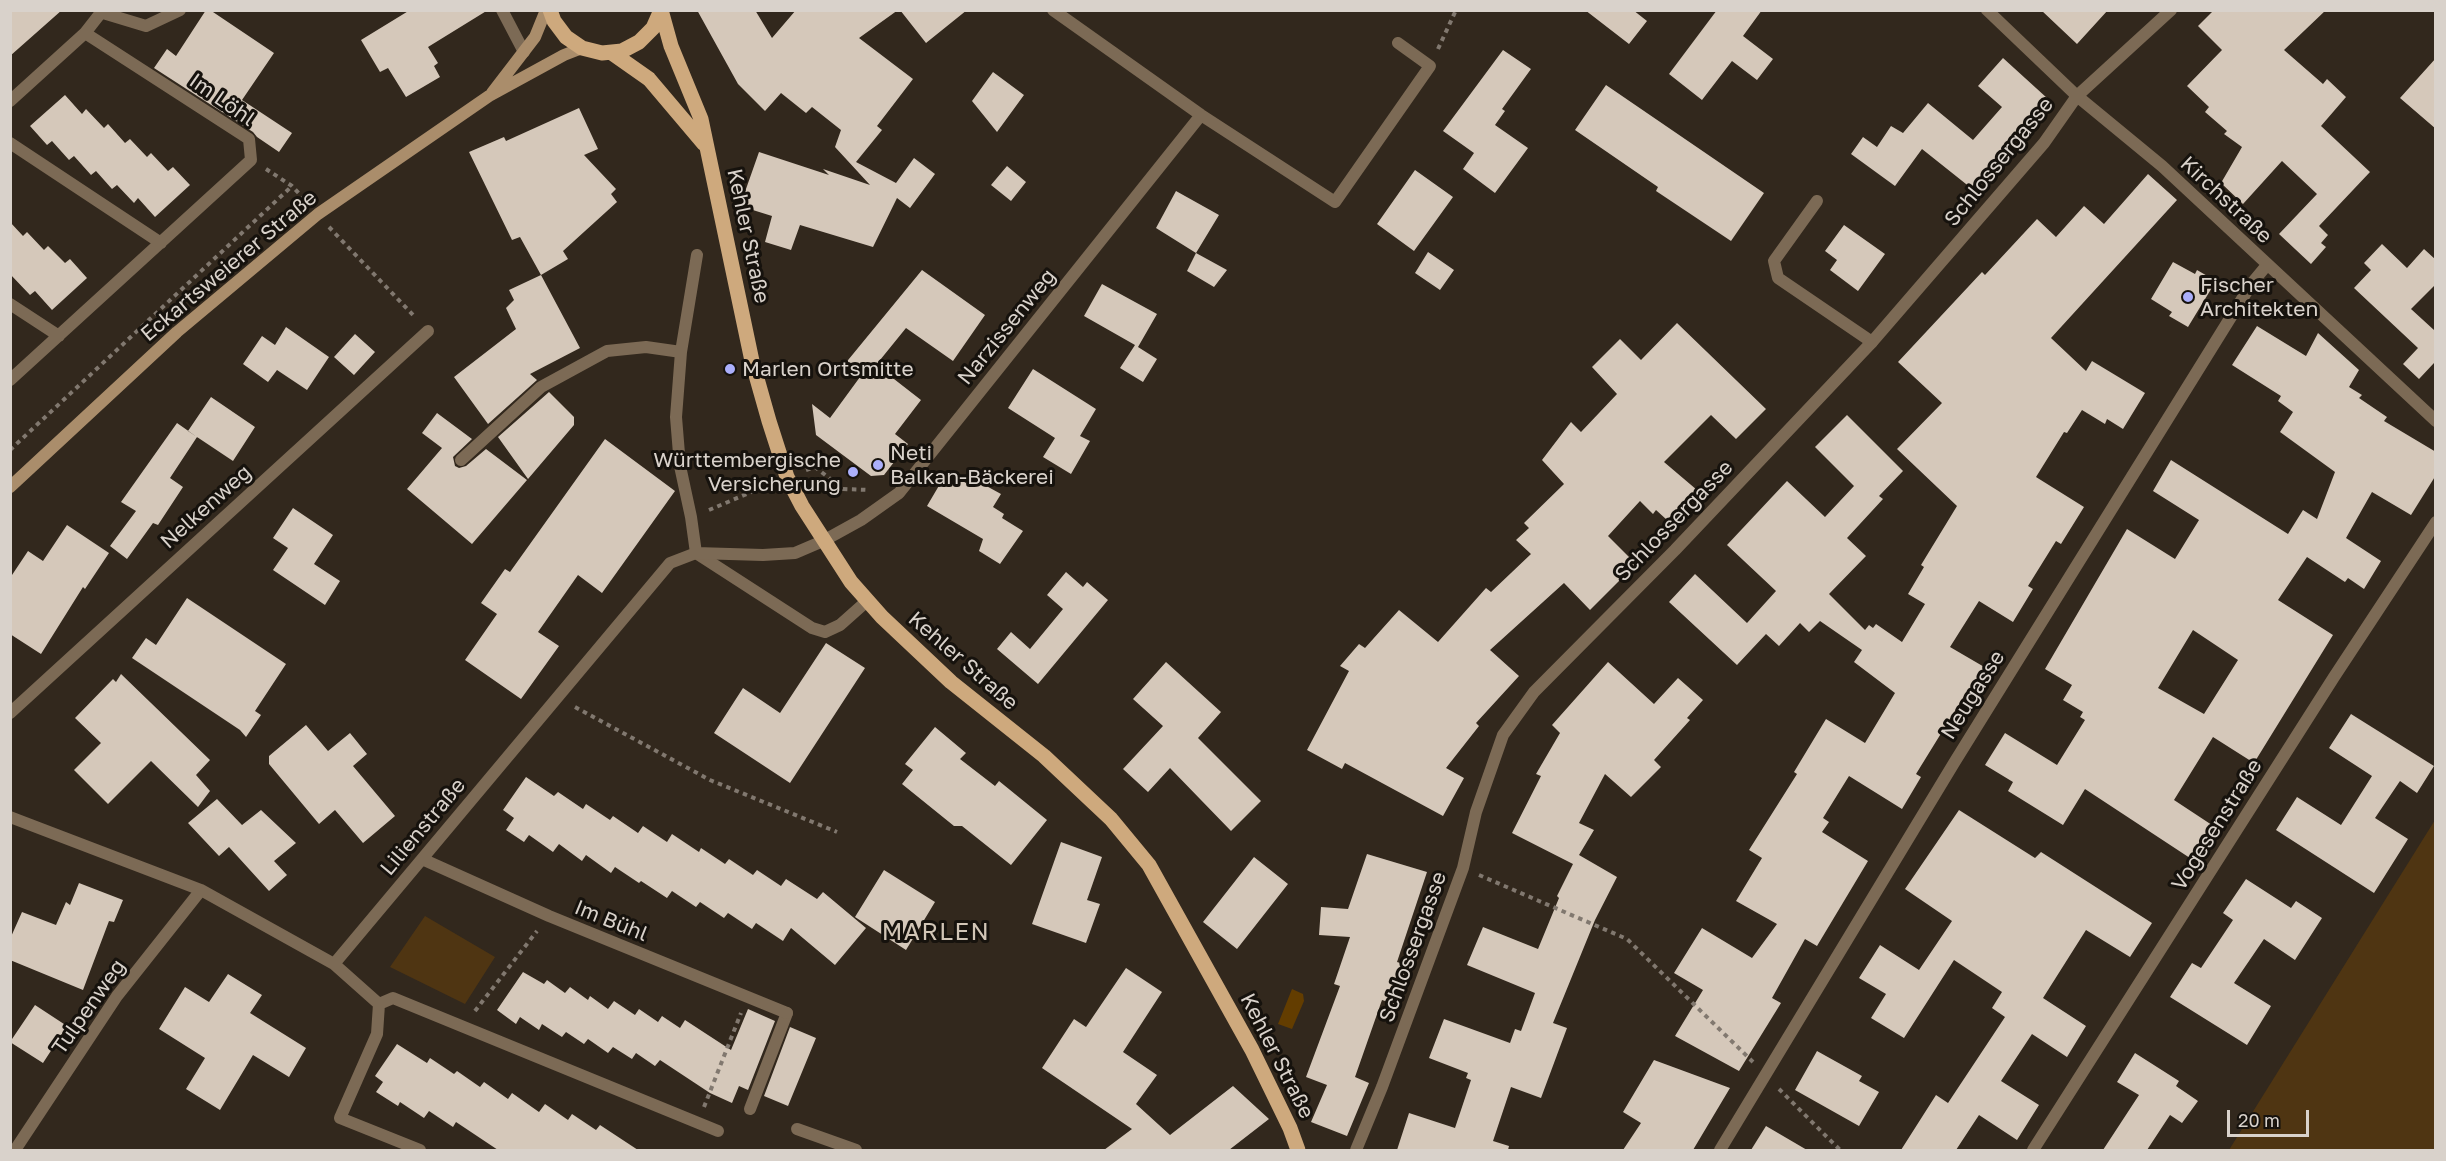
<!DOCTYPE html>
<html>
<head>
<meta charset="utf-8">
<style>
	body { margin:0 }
	#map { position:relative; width:2446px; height:1161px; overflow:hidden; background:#32281d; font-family:"Golos Text",sans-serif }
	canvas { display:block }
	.frame { position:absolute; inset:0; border:12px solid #d9d2cb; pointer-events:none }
	.scale { position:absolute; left:2227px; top:1110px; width:82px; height:27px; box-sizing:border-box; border:3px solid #d9d2cb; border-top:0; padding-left:8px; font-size:18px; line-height:21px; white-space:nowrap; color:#d9d2cb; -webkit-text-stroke:4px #16120d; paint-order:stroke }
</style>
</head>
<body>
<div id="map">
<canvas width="2446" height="1161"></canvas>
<div class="frame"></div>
<div class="scale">20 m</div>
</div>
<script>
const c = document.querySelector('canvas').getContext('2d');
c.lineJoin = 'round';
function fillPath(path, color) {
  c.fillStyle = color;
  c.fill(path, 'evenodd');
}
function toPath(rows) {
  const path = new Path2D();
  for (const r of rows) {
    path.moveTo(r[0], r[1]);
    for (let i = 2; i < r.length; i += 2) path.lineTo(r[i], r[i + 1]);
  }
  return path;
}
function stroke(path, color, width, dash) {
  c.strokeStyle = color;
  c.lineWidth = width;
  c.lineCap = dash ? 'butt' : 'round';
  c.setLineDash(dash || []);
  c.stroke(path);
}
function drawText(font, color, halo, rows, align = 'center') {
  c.font = font + ' "Golos Text",sans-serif';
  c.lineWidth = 6;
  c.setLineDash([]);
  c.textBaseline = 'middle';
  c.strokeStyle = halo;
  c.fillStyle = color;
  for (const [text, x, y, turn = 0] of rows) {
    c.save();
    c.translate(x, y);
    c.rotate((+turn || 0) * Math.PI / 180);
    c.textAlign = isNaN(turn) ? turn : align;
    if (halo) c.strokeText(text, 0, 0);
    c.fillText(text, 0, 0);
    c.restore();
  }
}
const green = toPath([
	[2435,820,2435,1150,2229,1150],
	[425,916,495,957,465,1004,390,967]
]);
const water = toPath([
	[1292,989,1303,994,1304,1001,1292,1029,1278,1024]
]);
const building = toPath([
	[10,10,62,10,10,56],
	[206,10,210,10,274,53,242,100,292,133,279,152,257,137,253,132,154,68,167,49,176,56],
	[410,10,488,10,428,47,438,63,434,66,440,77,406,97,388,68,380,72,361,40],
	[697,10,755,10,772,38,796,10,898,10,859,38,913,79,877,126,882,130,856,162,896,183,914,158,935,174,910,208,897,198,873,247,800,225,791,250,765,242,772,216,740,206,759,152,829,175,823,169,870,185,835,147,841,130,812,107,806,113,781,93,765,111,738,84],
	[900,10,967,10,926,43],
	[1585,10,1633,10,1647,21,1629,44],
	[1717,10,1762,10,1743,36,1773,59,1757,80,1732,61,1702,100,1669,74],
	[2041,10,2108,10,2077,44],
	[2214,10,2326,10,2284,50,2323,84,2327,79,2346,97,2321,126,2370,172,2319,226,2328,235,2321,243,2326,247,2311,264,2279,234,2317,194,2282,161,2243,204,2221,183,2242,147,2224,134,2227,131,2205,112,2209,107,2187,86,2222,50,2198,26],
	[1503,50,1531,69,1502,109,1505,111,1495,125,1528,148,1495,193,1463,169,1474,153,1443,131],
	[2003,58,2047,98,1971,188,1922,149,1895,186,1851,154,1863,137,1877,147,1891,126,1903,133,1928,103,1973,140,2002,107,1978,86],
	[2436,58,2436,129,2400,98],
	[993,72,1024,95,997,132,972,101],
	[1606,85,1764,193,1731,241,1656,191,1658,187,1575,130],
	[65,95,82,114,86,109,104,128,108,124,125,143,130,139,147,157,151,153,168,171,173,167,190,185,155,217,138,198,134,203,117,185,112,189,96,171,91,175,74,156,69,160,52,141,47,145,30,126],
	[579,108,598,149,584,155,616,189,611,194,617,202,563,251,568,259,541,275,520,237,512,240,469,152,504,137,506,141],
	[1007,166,1026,182,1011,201,991,185],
	[1415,170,1453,197,1414,251,1377,224],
	[2148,174,2177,200,2051,338,2086,371,2092,361,2145,393,2123,429,2107,419,2105,424,2082,410,2067,433,2064,432,2036,477,2084,507,2061,544,2056,541,2028,586,2033,589,2013,622,1979,601,1950,647,1986,668,1970,694,1966,693,1916,774,1921,777,1902,809,1849,776,1823,818,1829,822,1822,832,1868,861,1817,946,1805,939,1772,998,1781,1003,1739,1071,1675,1036,1703,990,1674,973,1702,928,1752,958,1777,924,1736,901,1762,858,1749,850,1797,774,1794,772,1826,719,1865,743,1895,693,1854,662,1862,650,1820,621,1809,632,1800,623,1779,646,1766,634,1737,665,1669,602,1695,574,1747,623,1776,591,1727,545,1787,481,1825,517,1854,486,1815,447,1847,415,1903,471,1879,496,1883,499,1847,538,1866,556,1829,594,1865,630,1869,625,1873,628,1876,624,1902,642,1925,604,1908,594,1924,567,1921,565,1957,506,1897,449,1942,403,1898,362,1982,272,1985,275,2037,219,2056,237,2084,206,2104,224],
	[1176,191,1219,215,1196,253,1156,228],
	[10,222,23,236,27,232,44,250,48,246,65,263,70,259,87,278,52,310,35,291,30,295,10,274],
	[1844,225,1885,254,1858,291,1830,270,1837,260,1825,251],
	[2382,244,2407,268,2424,249,2436,260,2436,284,2411,309,2434,330,2436,329,2436,364,2434,363,2419,379,2403,364,2418,348,2354,288,2371,270,2364,263],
	[1428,252,1454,270,1440,290,1415,273],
	[1196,253,1227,270,1214,287,1187,271],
	[2173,262,2195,274,2197,270,2216,281,2188,327,2169,316,2172,312,2151,299],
	[922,270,985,315,953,361,906,328,876,365,921,400,895,434,908,444,884,475,871,476,816,435,812,404,830,418,860,377,844,365],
	[541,275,580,348,530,374,537,380,488,424,454,377,516,329,506,308,514,300,509,290],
	[1102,284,1157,314,1138,347,1157,359,1143,382,1120,368,1135,345,1084,316],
	[1677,323,1766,409,1736,439,1711,415,1664,462,1697,490,1667,520,1656,510,1653,514,1640,501,1608,536,1636,564,1590,610,1564,583,1490,650,1519,676,1476,723,1479,726,1446,768,1464,778,1443,816,1345,763,1342,769,1307,750,1349,671,1340,666,1359,644,1365,648,1399,610,1438,642,1486,588,1491,592,1531,554,1516,540,1529,528,1524,523,1564,484,1542,460,1571,422,1581,432,1617,394,1592,367,1620,339,1641,360],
	[2257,326,2306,356,2318,333,2359,370,2349,387,2362,395,2359,398,2387,417,2384,421,2436,452,2436,475,2411,515,2372,492,2346,538,2381,561,2364,589,2348,578,2345,582,2307,557,2278,600,2333,635,2254,763,2213,737,2174,800,2218,829,2196,862,2085,789,2063,825,2008,791,2013,782,1985,765,2005,733,2057,765,2085,720,2080,717,2083,712,2063,700,2072,685,2045,669,2127,529,2175,559,2199,520,2153,491,2171,460,2288,534,2303,510,2317,519,2335,472,2280,432,2293,412,2278,401,2281,396,2232,365],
	[2193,630,2238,660,2204,714,2158,688],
	[286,327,329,357,307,390,277,370,268,382,243,364,262,336,275,345],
	[355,334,375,352,354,375,334,357],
	[1033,369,1096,409,1080,436,1090,441,1071,474,1043,457,1055,438,1008,408],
	[549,392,574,417,574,425,528,479,498,437],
	[211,397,255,427,233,461,188,431],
	[437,413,472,439,453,457,455,466,459,468,466,466,486,449,527,480,472,544,407,489,442,448,422,433],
	[177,423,197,437,170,478,183,487,158,525,153,523,127,559,110,546,136,511,121,502],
	[605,439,675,491,602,593,578,575,538,632,559,646,521,699,465,660,497,614,481,603,505,569,510,572],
	[947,472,966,483,970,477,1001,494,993,507,1004,514,1002,518,1023,531,1000,564,979,551,983,539,927,506],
	[293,508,333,535,314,564,340,581,325,605,273,570,288,548,273,538],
	[67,525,109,553,85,589,83,587,41,654,10,634,10,578,28,551,43,561],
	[1066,572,1083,587,1087,582,1108,600,1038,684,997,649,1011,632,1030,649,1063,609,1047,595],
	[187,598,286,664,255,711,261,715,246,737,240,730,132,658,146,638,156,645],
	[826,643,865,668,790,783,714,733,743,688,780,713],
	[1166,662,1221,712,1198,738,1261,801,1231,831,1170,768,1148,792,1123,769,1163,726,1133,699],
	[1608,662,1654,704,1678,678,1703,700,1687,718,1690,720,1654,760,1661,767,1631,797,1605,774,1579,823,1594,830,1579,855,1617,877,1595,920,1553,1023,1567,1028,1541,1098,1511,1087,1493,1141,1509,1146,1508,1150,1397,1150,1409,1113,1455,1128,1471,1080,1466,1078,1468,1073,1429,1058,1444,1019,1510,1043,1515,1029,1521,1031,1535,993,1467,965,1483,927,1538,949,1559,898,1557,896,1573,864,1512,833,1541,776,1536,774,1560,733,1552,725],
	[121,674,210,760,196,775,210,791,198,807,151,761,108,804,74,770,101,743,75,718,113,679,116,682],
	[2351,714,2434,766,2417,793,2400,781,2375,818,2408,839,2374,893,2276,830,2297,797,2341,825,2372,776,2329,748],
	[306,725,328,751,350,733,367,754,353,766,395,816,363,843,335,810,319,824,269,764,269,756],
	[935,727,966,753,960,759,995,786,999,781,1047,820,1011,865,962,826,954,826,902,784,913,770,905,764],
	[526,777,554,796,558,792,583,809,586,804,610,820,613,816,638,833,643,826,667,842,672,834,699,852,701,848,725,864,729,859,753,875,757,870,781,886,786,879,817,899,823,892,866,928,835,965,791,928,783,941,756,923,752,929,728,913,724,918,700,902,696,907,672,891,667,898,641,881,639,883,615,867,611,873,586,855,582,861,559,844,553,852,529,835,524,842,506,830,514,818,503,810],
	[217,799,242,825,261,810,296,843,274,861,287,875,269,891,229,847,219,856,188,823],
	[1959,810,2035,858,2041,852,2152,923,2130,957,2086,930,2043,998,2086,1026,2067,1057,2032,1034,2001,1081,2039,1105,2017,1140,1979,1115,1956,1150,1901,1150,1936,1095,1948,1103,2005,1017,1992,1008,2002,992,1954,960,1904,1038,1871,1018,1886,994,1859,978,1880,945,1919,970,1952,921,1905,889],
	[1061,842,1102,857,1087,900,1100,904,1086,943,1032,924],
	[1367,854,1427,872,1397,962,1407,965,1394,1004,1382,1000,1355,1077,1369,1083,1347,1136,1311,1122,1327,1085,1306,1077,1340,986,1334,984,1350,937,1319,935,1321,907,1348,909],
	[1254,857,1288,884,1237,949,1203,922],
	[884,870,935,902,906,950,855,917],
	[2246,879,2291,908,2296,901,2322,918,2295,960,2264,939,2234,983,2271,1006,2247,1045,2170,997,2192,963,2201,968,2233,920,2223,913],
	[79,883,123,900,114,922,109,921,83,990,10,960,10,939,22,912,56,925,66,902,70,905],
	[1126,968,1162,992,1123,1052,1157,1075,1136,1104,1170,1135,1233,1086,1269,1119,1229,1150,1104,1150,1132,1129,1042,1068,1074,1019,1086,1027],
	[523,972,544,984,547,980,565,993,570,987,588,1000,590,996,608,1009,614,1001,635,1015,639,1009,658,1022,662,1016,680,1028,685,1020,731,1050,748,1009,775,1021,748,1090,739,1086,732,1103,710,1093,660,1060,655,1066,636,1053,632,1059,613,1047,608,1053,588,1039,584,1044,566,1032,562,1037,542,1024,539,1030,520,1017,516,1024,497,1010],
	[228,974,262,995,250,1013,306,1048,289,1077,253,1055,220,1110,186,1089,205,1058,159,1029,185,987,209,1002],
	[35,1005,67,1026,43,1063,10,1042],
	[790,1027,816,1038,788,1106,764,1096],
	[397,1044,427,1063,430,1058,454,1074,457,1071,480,1087,484,1082,508,1099,512,1093,539,1112,545,1104,568,1120,572,1114,596,1130,600,1125,638,1150,498,1150,456,1122,453,1127,429,1111,424,1118,400,1102,398,1106,376,1092,383,1082,375,1076],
	[1817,1051,1862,1076,1859,1081,1879,1092,1859,1126,1795,1090],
	[2135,1053,2179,1081,2176,1086,2198,1101,2182,1123,2170,1115,2147,1150,2103,1150,2139,1095,2117,1082],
	[1654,1060,1730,1088,1693,1150,1623,1150,1641,1123,1623,1112],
	[1766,1126,1807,1150,1751,1150]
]);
const path = toPath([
	[1438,49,1456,10],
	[266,169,292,186,306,201],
	[329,227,415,317],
	[10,450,292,186],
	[806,470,815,467,843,489,869,490],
	[709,510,768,485],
	[575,707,710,780,837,832],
	[1479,875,1627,939,1753,1062],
	[475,1011,537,931],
	[1779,1089,1840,1150],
	[704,1107,741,1013]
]);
const lane = toPath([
	[1817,201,1774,261,1778,278,1872,342],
	[696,553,812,628,825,632,840,625,867,601],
	[750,1109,787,1013]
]);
const street = toPath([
	[502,10,524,52],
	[1053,10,1201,115,1335,202,1430,66,1398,43],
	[1987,10,2077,96,2162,166,2436,421],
	[103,13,146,26,180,10],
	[10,101,85,33,103,10],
	[10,143,161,243],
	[10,304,59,336],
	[10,380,251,160,249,139,85,33],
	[461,460,541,387,607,351,646,347,681,352],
	[696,553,691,517,680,466,676,417,681,352,697,255],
	[10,713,428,331],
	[10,817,201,890,334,964,670,563,696,553,763,555,795,553,823,541,861,520,899,493,1201,115],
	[422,859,549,916,787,1013],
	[334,964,379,1004,377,1034,340,1118,420,1150],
	[379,1004,393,998,718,1131],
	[797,1129,856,1150],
	[15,1150,117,996,201,890],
	[1356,1150,1382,1087,1463,868,1476,812,1503,735,1534,692,1675,550,1872,342,2044,143,2077,96,2171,10],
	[1720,1150,1954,763,2252,283,2267,265],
	[2033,1150,2334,677,2436,522]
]);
const secondary = toPath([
	[492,93,535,37,546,10],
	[10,487,177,332,318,214,489,96,564,55,582,48]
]);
const primary = toPath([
	[550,10,554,21,566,37,582,48,602,53,622,51,639,42,653,28,661,10],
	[661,10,671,46,701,119,752,361,769,421,787,477,802,506,851,582,882,617,951,682,1044,756,1111,819,1149,865,1252,1050,1290,1128,1298,1150],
	[612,53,649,79,704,144]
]);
const markers = [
	[2188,297,6,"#abaffb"],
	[730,369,6,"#abaffb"],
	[878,465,6,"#abaffb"],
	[853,472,6,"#abaffb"]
];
const streetNames = [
	["Im Löhl",222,100,35],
	["Schlossergasse",1999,162,-51],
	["Kirchstraße",2226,200,43],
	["Kehler Straße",748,236,78],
	["Eckartsweierer Straße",229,266,-40],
	["Narzissenweg",1007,327,-51],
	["Nelkenweg",206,507,-42],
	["Schlossergasse",1674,521,-46],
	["Kehler Straße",963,661,41],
	["Neugasse",1973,695,-58],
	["Vogesenstraße",2217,825,-58],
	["Lilienstraße",423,827,-50],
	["Im Bühl",611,921,22],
	["Schlossergasse",1413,947,-70],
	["Tulpenweg",89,1007,-55],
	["Kehler Straße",1277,1056,63]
];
const poiNames = [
	["Fischer",2200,285],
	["Architekten",2200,309],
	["Marlen Ortsmitte",742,369],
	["Neti",890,453],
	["Balkan-Bäckerei",890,477],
	["Württembergische",841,460,"right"],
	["Versicherung",841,484,"right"]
];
const quarterNames = [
	["MARLEN",936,932]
];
fillPath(green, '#4f3512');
fillPath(water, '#633d00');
fillPath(building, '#d5c8ba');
stroke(path, '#81786f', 4, [4.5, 4.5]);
stroke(lane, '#7c6a55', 12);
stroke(street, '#7c6a55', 12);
stroke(secondary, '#aa8d6b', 12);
stroke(primary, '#cea97d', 15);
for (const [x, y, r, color] of markers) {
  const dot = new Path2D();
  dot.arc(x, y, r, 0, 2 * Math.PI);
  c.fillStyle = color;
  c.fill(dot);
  stroke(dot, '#16120d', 2);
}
drawText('21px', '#d9d2cb', '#16120d', streetNames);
drawText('21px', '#d9d2cb', '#16120d', poiNames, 'left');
c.letterSpacing = '1.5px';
drawText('24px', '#d1c5b6', '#16120d', quarterNames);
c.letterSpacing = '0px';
</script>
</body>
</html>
